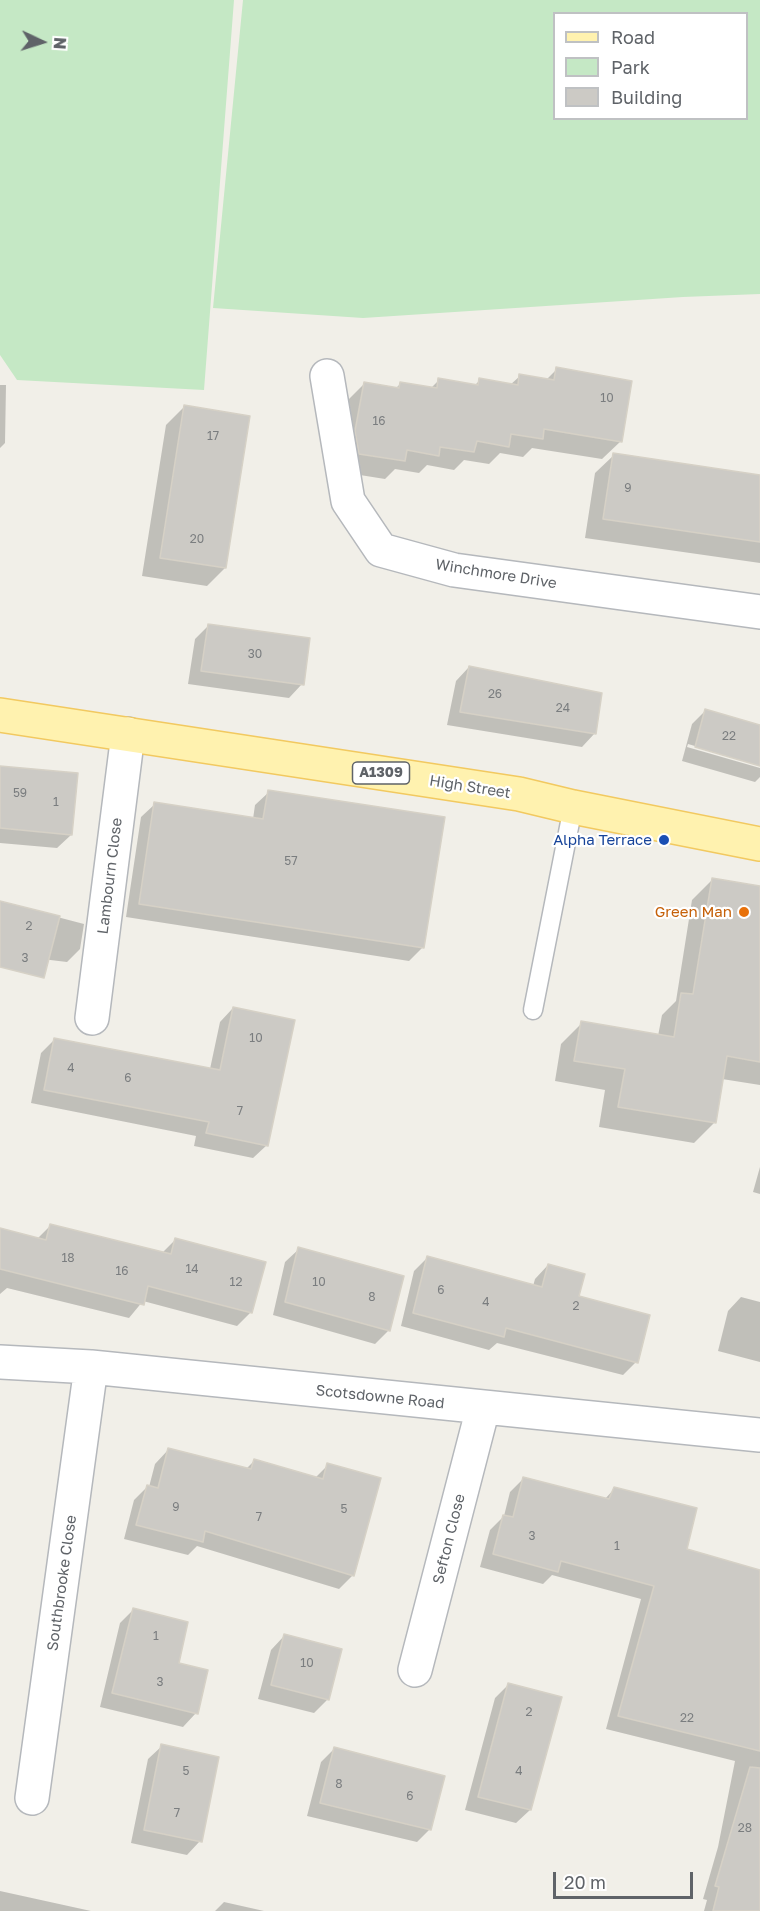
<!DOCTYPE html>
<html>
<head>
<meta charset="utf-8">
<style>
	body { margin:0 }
	#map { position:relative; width:760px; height:1911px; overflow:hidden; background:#f1efe8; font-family:"Golos Text",sans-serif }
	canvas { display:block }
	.legend { position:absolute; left:553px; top:12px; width:195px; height:108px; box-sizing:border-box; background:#fff; border:2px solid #bfc1c3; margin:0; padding:8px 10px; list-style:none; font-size:18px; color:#5f6368 }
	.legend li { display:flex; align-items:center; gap:12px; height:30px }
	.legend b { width:30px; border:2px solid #bfc1c3 }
	.north { position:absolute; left:12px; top:12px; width:60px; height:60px; -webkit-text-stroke:4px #fff; paint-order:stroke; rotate:94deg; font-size:16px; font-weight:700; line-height:24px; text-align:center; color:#5f6368 }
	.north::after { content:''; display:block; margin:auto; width:21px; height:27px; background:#5f6368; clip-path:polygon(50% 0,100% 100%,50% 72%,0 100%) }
	.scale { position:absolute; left:553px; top:1872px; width:140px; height:27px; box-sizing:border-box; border:3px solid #5f6368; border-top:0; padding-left:8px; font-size:18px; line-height:21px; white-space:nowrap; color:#5f6368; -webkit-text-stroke:4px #fff; paint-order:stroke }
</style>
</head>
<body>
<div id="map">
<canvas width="760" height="1911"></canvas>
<ul class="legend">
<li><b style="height:8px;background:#fff2af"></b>Road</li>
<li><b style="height:16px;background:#c5e8c5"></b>Park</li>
<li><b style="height:16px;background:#cccac5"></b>Building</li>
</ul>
<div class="north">N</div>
<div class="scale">20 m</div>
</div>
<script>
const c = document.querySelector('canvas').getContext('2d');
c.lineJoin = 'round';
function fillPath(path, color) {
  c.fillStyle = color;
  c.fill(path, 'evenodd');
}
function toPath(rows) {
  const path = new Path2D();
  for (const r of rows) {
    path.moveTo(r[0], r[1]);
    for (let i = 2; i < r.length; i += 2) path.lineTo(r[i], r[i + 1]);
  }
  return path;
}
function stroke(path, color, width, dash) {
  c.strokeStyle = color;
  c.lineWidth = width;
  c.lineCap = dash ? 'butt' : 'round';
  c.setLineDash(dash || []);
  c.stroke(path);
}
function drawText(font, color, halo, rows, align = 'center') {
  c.font = font + ' "Golos Text",sans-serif';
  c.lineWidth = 4.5;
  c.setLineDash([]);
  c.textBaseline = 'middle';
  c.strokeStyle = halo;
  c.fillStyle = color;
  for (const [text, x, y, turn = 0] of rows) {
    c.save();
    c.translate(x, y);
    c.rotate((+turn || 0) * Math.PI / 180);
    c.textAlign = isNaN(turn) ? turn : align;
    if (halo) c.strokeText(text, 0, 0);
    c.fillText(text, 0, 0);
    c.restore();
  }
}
const green = toPath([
	[0,0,234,0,204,390,17,380,0,355],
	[243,0,760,0,760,294,683,297,363,318,213,308],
	[554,14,746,14,746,118,554,118]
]);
const shadow = toPath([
	[557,369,621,441,602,459,532,448,523,457,500,453,489,464,464,460,454,470,427,465,419,473,395,469,385,479,341,472,346,402,364,384,395,389,401,383,430,389,439,380,474,386,480,380,510,385,520,376,546,380],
	[0,385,6,385,5,443,0,448],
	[184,407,225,568,207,586,142,576,166,425],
	[614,455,760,476,760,563,585,538,595,473],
	[208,626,302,684,289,698,188,684,195,639],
	[469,667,595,733,582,747,447,725,456,681],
	[706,710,760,726,760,765,688,744,687,747,760,768,760,777,755,782,682,761,692,724],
	[0,766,71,835,57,848,0,843],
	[269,792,423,947,409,961,126,917,141,817,155,804,253,819,255,805],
	[713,879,760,887,760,1085,722,1079,714,1123,694,1143,599,1127,605,1090,555,1081,561,1044,582,1023,658,1036,662,1015,676,1001,692,900],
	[0,902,84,924,80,949,67,962,0,954],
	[233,1008,267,1145,253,1158,194,1146,196,1136,31,1103,41,1053,54,1040,210,1069,220,1022],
	[760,1167,760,1194,753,1192],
	[50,1226,162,1253,175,1240,251,1312,237,1326,143,1301,129,1318,7,1288,0,1294,0,1229,37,1239],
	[299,1249,389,1330,375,1344,273,1315,285,1262],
	[428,1257,533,1286,535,1279,548,1265,636,1362,623,1375,497,1343,489,1350,401,1326,414,1271],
	[741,1297,760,1302,760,1362,718,1351,728,1311],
	[168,1450,245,1470,255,1460,315,1478,328,1465,353,1575,339,1589,197,1546,188,1555,124,1539,134,1500,147,1487,149,1487,155,1464],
	[523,1479,604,1500,615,1488,686,1551,760,1587,760,1911,704,1911,707,1900,703,1899,718,1847,735,1761,606,1729,641,1599,552,1575,543,1584,480,1567,490,1530,504,1516,510,1492],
	[133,1610,177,1664,196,1713,183,1727,100,1707,120,1623],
	[284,1636,340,1650,327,1700,314,1713,258,1699,271,1650],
	[508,1685,530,1810,516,1823,465,1810,495,1698],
	[162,1746,200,1841,187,1855,131,1843,148,1759],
	[334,1749,430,1829,417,1842,307,1816,321,1762],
	[0,1891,91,1911,0,1911],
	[224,1902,264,1911,215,1911]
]);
const building = toPath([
	[556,367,632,381,622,442,544,429,543,439,511,434,509,447,477,441,474,452,440,447,439,456,407,450,405,461,359,454,355,431,364,382,399,388,400,382,437,388,438,378,478,385,479,378,518,385,519,374,554,380,556,367],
	[184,405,250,416,226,568,160,558,184,405],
	[613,453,760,475,760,542,603,519,613,453],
	[208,624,310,638,304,685,201,671,208,624],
	[469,666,602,693,596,734,460,712,469,666],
	[705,709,760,725,760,766,695,747,705,709],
	[0,766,78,773,72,835,0,828,0,766],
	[268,790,445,817,424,948,139,904,154,802,263,819,268,790],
	[712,878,760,886,760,1062,727,1056,716,1123,618,1107,625,1069,574,1061,581,1021,674,1037,681,993,693,994,712,878],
	[0,901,60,916,44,978,0,967,0,901],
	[233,1007,295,1020,268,1146,206,1133,209,1122,44,1090,54,1038,220,1070,233,1007],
	[50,1224,171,1254,175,1238,266,1262,252,1313,148,1286,144,1305,0,1269,0,1228,46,1240,50,1224],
	[298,1247,404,1276,390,1331,285,1302,298,1247],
	[427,1256,542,1287,548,1264,585,1274,579,1296,650,1315,638,1363,506,1328,504,1337,413,1313,427,1256],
	[168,1448,251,1469,254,1459,323,1479,327,1463,381,1478,354,1576,205,1531,203,1542,136,1525,147,1485,158,1488,168,1448],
	[523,1477,609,1499,614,1487,697,1508,687,1549,760,1570,760,1751,618,1716,654,1586,561,1561,558,1572,493,1554,503,1515,513,1517,523,1477],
	[133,1608,188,1622,179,1663,208,1670,198,1714,112,1693,133,1608],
	[284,1634,342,1649,329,1700,271,1685,284,1634],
	[508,1683,562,1697,531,1810,478,1797,508,1683],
	[161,1744,219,1757,202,1842,144,1830,161,1744],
	[334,1747,445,1776,431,1830,320,1803,334,1747],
	[750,1767,760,1768,760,1911,713,1911,719,1887,715,1886,750,1767]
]);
const lane = toPath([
	[533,1010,573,807]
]);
const street = toPath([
	[327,376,348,501,381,550,454,570,760,612],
	[92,1018,128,734],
	[0,1362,91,1367,760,1435],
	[415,1670,483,1408],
	[32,1798,91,1367]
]);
const primary = toPath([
	[0,715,519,794,573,807,760,844]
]);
const markers = [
	[664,840,6,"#1a4fb4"],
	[744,912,6,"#e8710a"]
];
const numberNames = [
	["10",607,398],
	["16",379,421],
	["17",213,436],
	["9",628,488],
	["20",197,539],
	["30",255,654],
	["26",495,694],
	["24",563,708],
	["22",729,736],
	["59",20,793],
	["1",56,802],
	["57",291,861],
	["2",29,926],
	["3",25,958],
	["10",256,1038],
	["4",71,1068],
	["6",128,1078],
	["7",240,1111],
	["18",68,1258],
	["14",192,1269],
	["16",122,1271],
	["12",236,1282],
	["10",319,1282],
	["6",441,1290],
	["8",372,1297],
	["4",486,1302],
	["2",576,1306],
	["9",176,1507],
	["5",344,1509],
	["7",259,1517],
	["3",532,1536],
	["1",617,1546],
	["1",156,1636],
	["10",307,1663],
	["3",160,1682],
	["2",529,1712],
	["22",687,1718],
	["5",186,1771],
	["4",519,1771],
	["8",339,1784],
	["6",410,1796],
	["7",177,1813],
	["28",745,1828]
];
const shields = [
	[381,773,57]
];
const shieldNames = [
	["A1309",381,773]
];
const streetNames = [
	["Winchmore Drive",496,574,9],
	["High Street",470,787,9],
	["Lambourn Close",110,876,-83],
	["Scotsdowne Road",380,1397,6],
	["Sefton Close",449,1539,-76],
	["Southbrooke Close",62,1583,-82]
];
const transitNames = [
	["Alpha Terrace",652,840]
];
const foodNames = [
	["Green Man",732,912]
];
fillPath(green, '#c5e8c5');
fillPath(shadow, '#0003');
fillPath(building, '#cccac5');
stroke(building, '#d6d1c6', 1.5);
stroke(lane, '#b5b8bc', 21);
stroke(street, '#b5b8bc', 36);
stroke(primary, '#f2c960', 36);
stroke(lane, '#fff', 18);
stroke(street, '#fff', 33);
stroke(primary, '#fff2af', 33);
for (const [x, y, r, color] of markers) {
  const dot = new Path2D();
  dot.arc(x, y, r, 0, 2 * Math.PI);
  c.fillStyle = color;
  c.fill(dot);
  stroke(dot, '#fff', 2);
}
drawText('12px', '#7a7d7f', null, numberNames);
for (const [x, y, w] of shields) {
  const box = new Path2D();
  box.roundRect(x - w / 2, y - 11, w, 22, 4.5);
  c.fillStyle = '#fff';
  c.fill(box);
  stroke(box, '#5f6368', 1.5);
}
drawText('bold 14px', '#5f6368', null, shieldNames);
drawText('15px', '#5f6368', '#fff', streetNames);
drawText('15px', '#164399', '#fff', transitNames, 'right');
drawText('15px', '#c56008', '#fff', foodNames, 'right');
</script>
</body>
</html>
